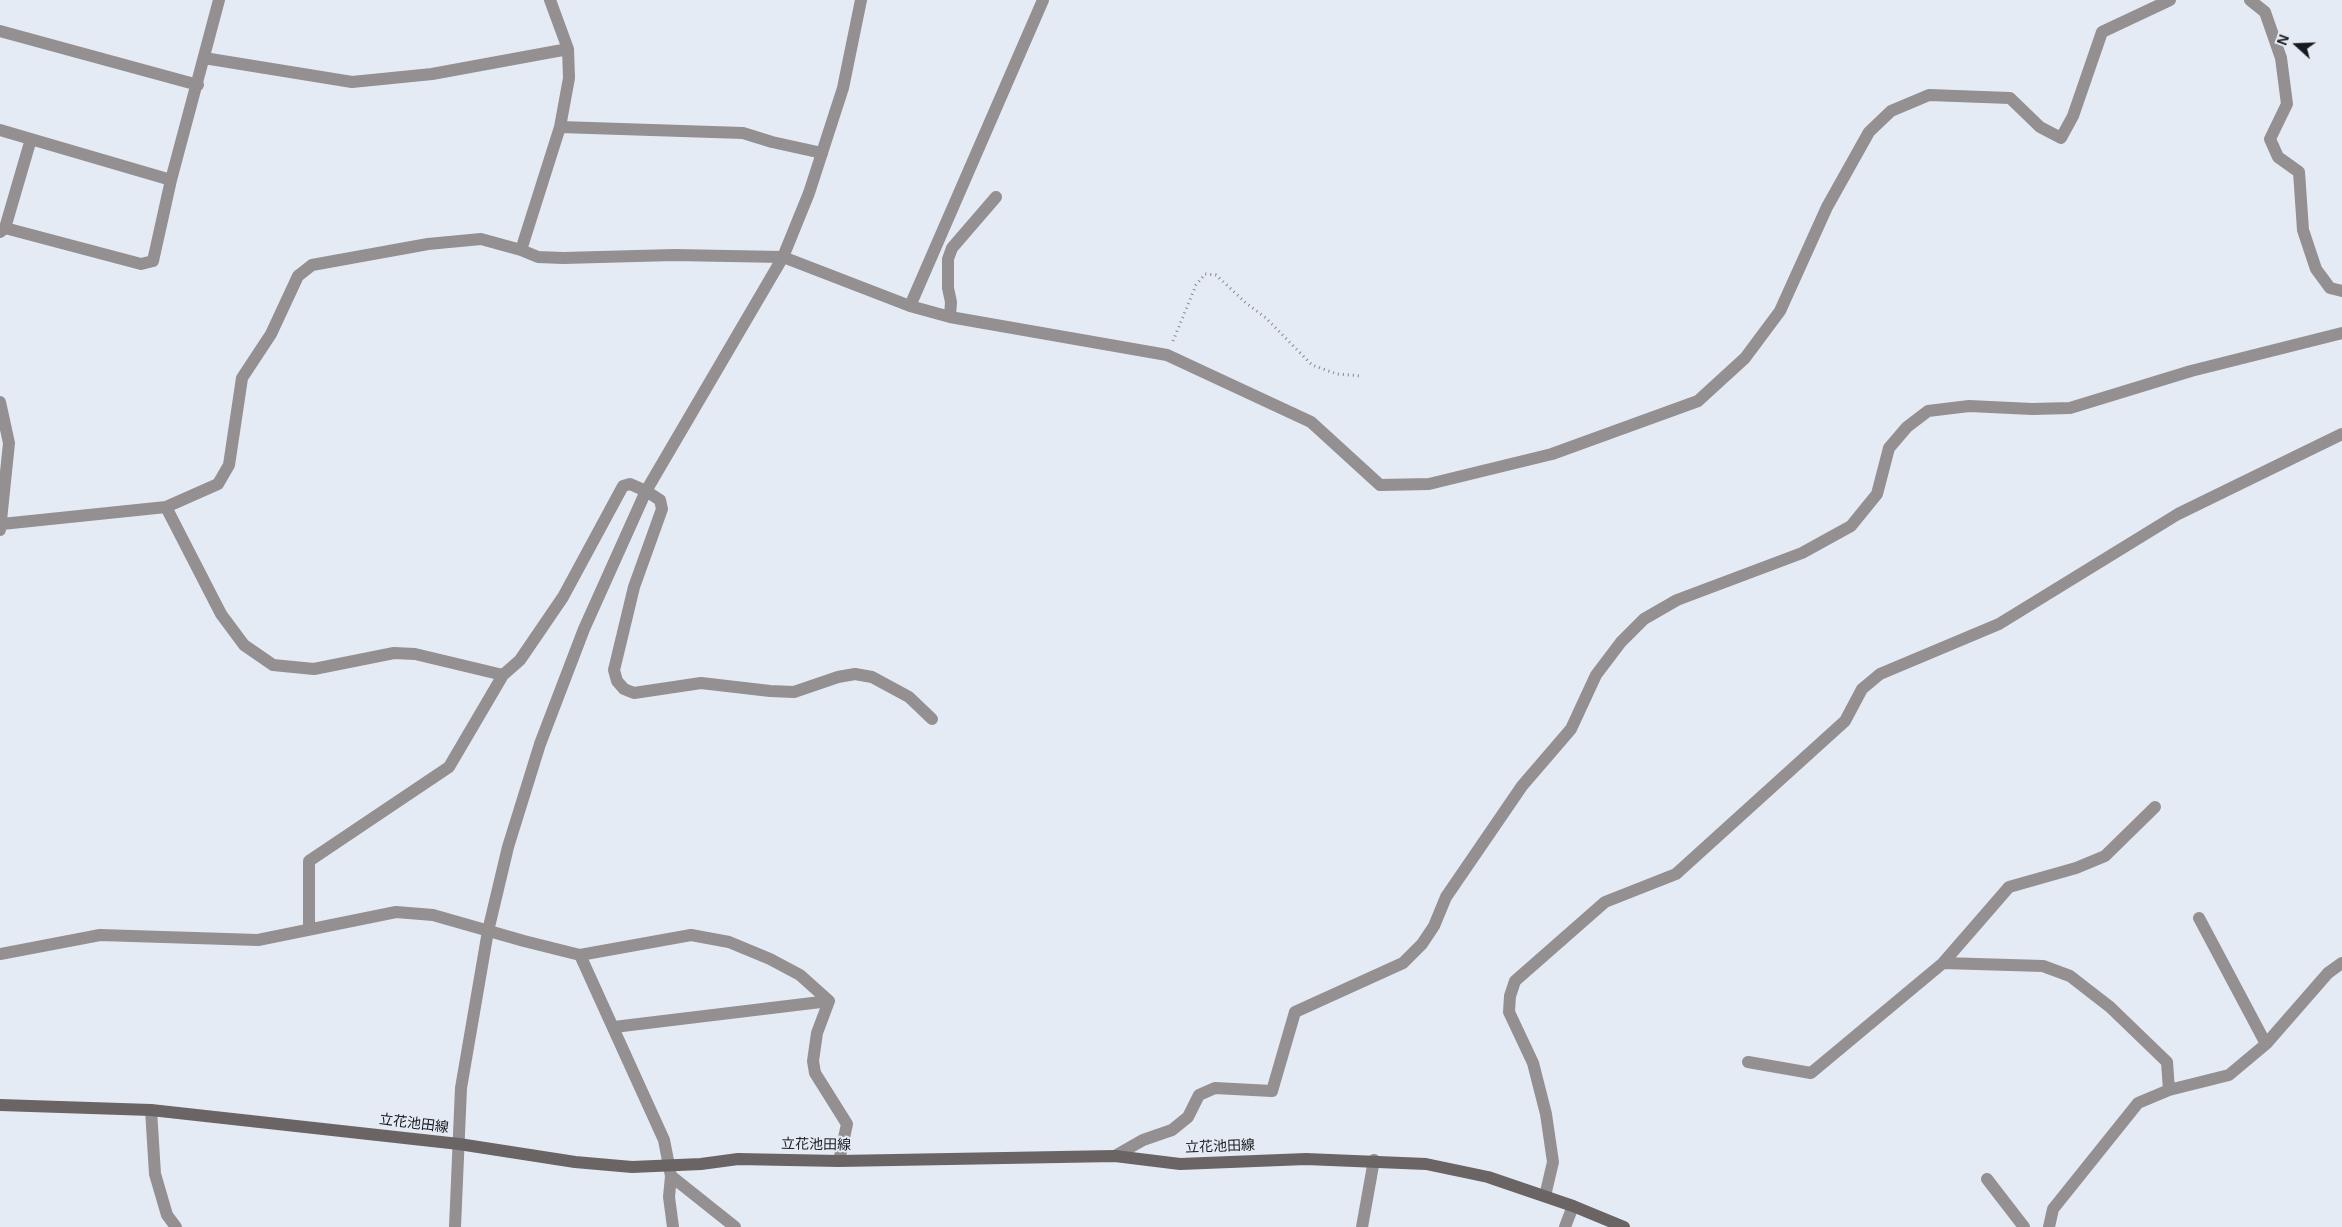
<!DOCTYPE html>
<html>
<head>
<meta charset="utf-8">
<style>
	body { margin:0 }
	#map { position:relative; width:2342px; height:1227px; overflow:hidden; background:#e5ebf4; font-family:Arial,sans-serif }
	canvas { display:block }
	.north { position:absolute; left:2272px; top:20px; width:50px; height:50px; -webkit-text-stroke:4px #e5ebf4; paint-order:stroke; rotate:290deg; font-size:14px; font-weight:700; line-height:20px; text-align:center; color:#181a1d }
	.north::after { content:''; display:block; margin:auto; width:18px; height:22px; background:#181a1d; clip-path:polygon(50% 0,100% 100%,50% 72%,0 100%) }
</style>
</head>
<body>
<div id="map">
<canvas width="2342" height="1227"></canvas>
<div class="north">N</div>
</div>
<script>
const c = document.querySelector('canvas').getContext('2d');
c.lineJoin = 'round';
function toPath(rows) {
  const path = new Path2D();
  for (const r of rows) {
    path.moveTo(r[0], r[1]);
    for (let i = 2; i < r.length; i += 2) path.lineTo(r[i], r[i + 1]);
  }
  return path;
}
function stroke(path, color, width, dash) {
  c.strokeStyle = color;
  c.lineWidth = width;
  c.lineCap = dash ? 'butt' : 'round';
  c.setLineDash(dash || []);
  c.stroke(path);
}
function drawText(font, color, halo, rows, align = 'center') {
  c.font = font + ' Arial,"Noto Sans JP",sans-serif';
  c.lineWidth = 4;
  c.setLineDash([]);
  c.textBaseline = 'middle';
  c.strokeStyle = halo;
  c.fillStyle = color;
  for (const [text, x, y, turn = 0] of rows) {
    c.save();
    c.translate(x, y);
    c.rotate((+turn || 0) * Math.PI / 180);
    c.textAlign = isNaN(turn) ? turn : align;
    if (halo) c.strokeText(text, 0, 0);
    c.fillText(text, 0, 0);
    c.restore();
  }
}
const path = toPath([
	[1173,341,1196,285,1205,274,1216,275,1246,303,1266,318,1312,365,1337,374,1362,376]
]);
const minor = toPath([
	[2250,0,2265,12,2281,58,2287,104,2270,139,2278,157,2299,172,2303,230,2316,269,2330,288,2342,291],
	[0,31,198,85],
	[204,58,352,82,432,74,568,49],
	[560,127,743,133,772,142,822,153],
	[0,130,171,180],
	[5,228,141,264,153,261,171,180,219,0],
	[0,232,5,228,31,139],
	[521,250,538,257,563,258,674,255,783,257,910,306,950,317,1167,355,1311,422,1380,485,1429,484,1552,454,1698,401,1745,358,1780,311,1827,207,1869,132,1891,111,1929,95,2010,98,2040,127,2061,138,2073,116,2102,32,2170,0],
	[910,306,1043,0],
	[950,317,951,302,948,288,948,259,952,248,996,197],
	[0,402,9,443,0,530],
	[166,507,221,614,244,645,273,665,314,669,394,653,415,654,503,675],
	[2,524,166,507,218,484,229,465,242,378,271,334,298,276,312,265,428,244,481,239,521,250,560,127,569,78,568,49,550,0],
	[2199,918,2266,1044],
	[309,928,309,861,449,767,503,675,520,660,563,597,623,486,630,484,646,491,660,500,662,509,634,587,614,670,617,681,624,689,634,693,701,683,770,691,794,692,838,677,855,674,872,677,909,697,932,719],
	[0,954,100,935,258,940,396,912,433,915,524,941,580,955,664,1140,671,1176,735,1227],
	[580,955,691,935,729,942,770,959,800,975,829,1001,817,1033,813,1061,815,1073,847,1124,839,1161],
	[1943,963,2043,966,2070,976,2110,1007,2167,1062,2169,1090],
	[614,1027,829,1001],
	[1748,1062,1811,1073,1943,963,2009,887,2076,868,2105,856,2155,807],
	[151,1110,155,1174,167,1215,176,1227],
	[1115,1156,1143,1140,1172,1130,1188,1117,1199,1095,1215,1088,1272,1091,1295,1012,1403,963,1422,944,1434,926,1446,897,1522,786,1571,729,1596,675,1621,642,1644,619,1677,600,1802,553,1851,526,1877,494,1889,448,1907,427,1928,411,1969,406,2032,409,2070,408,2191,371,2342,333],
	[671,1176,669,1197,673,1227],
	[1987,1179,2024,1227],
	[1545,1196,1553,1162,1546,1114,1533,1063,1509,1012,1510,996,1515,981,1605,902,1676,874,1845,721,1862,689,1880,674,1999,624,2178,514,2342,434],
	[1362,1227,1374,1160],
	[1565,1227,1573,1206],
	[2049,1227,2053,1209,2138,1103,2169,1090,2229,1075,2266,1044,2328,973,2342,963]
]);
const tertiary = toPath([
	[455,1227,461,1088,488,931,508,847,540,744,584,629,646,491,783,257,809,193,843,88,861,0]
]);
const secondary = toPath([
	[0,1105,151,1110,459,1144,575,1162,632,1167,701,1164,738,1159,839,1161,1115,1156,1180,1164,1306,1159,1426,1164,1488,1177,1573,1206,1624,1227]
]);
const streetNames = [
	["立花池田線",414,1124,7],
	["立花池田線",816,1145,1],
	["立花池田線",1220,1147,-2]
];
stroke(path, '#84888e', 3, [1, 4]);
stroke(minor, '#948f90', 12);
stroke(tertiary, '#948f90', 12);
stroke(secondary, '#6b6465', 12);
drawText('14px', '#181a1d', '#e5ebf4', streetNames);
</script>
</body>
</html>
